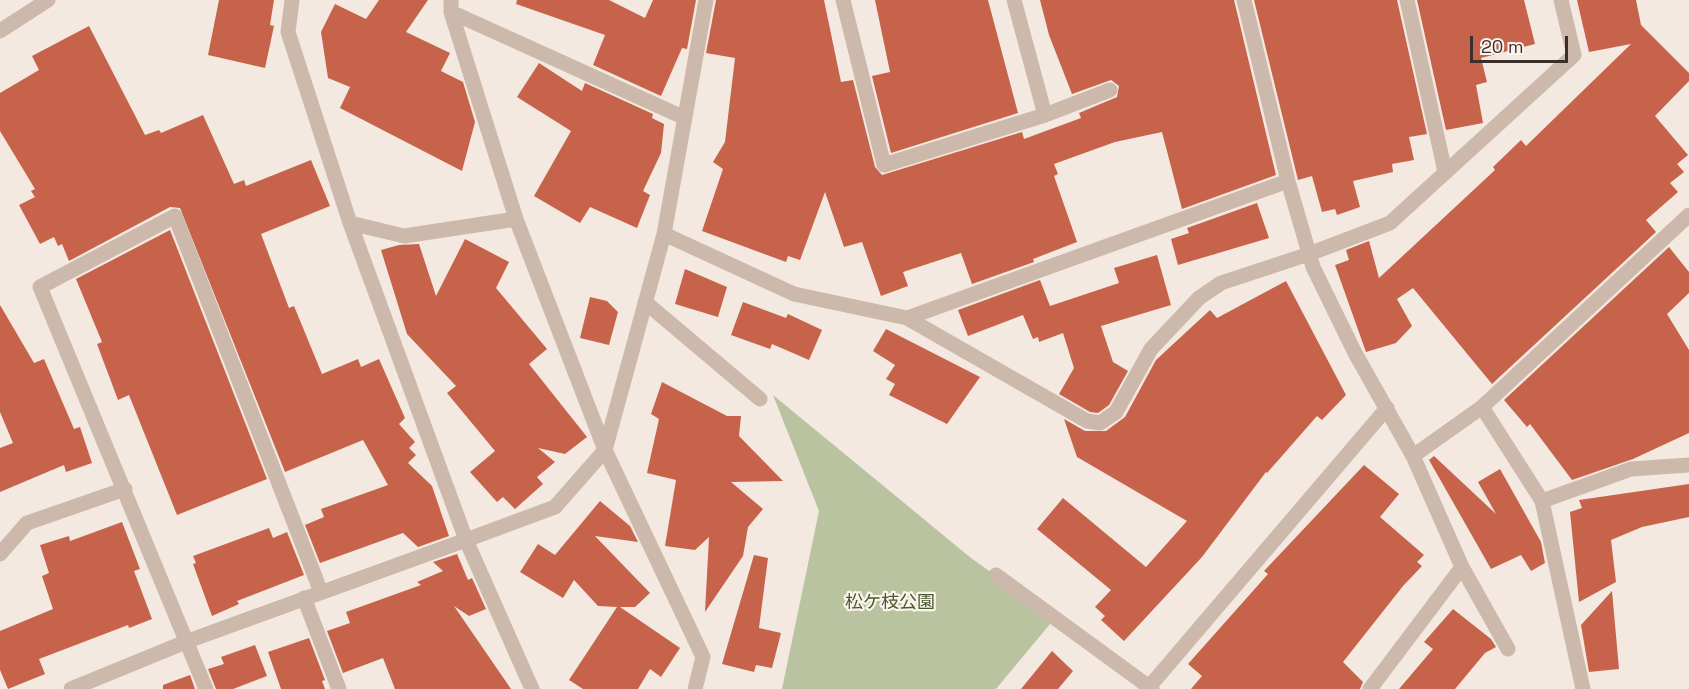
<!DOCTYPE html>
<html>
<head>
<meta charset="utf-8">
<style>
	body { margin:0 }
	#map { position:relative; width:1689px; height:689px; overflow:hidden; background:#f3e9e0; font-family:"Space Grotesk",sans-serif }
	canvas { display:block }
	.scale { position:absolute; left:1470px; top:36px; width:98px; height:27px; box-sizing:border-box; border:3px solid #3a2f2a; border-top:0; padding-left:8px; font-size:18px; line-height:21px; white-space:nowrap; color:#3a2f2a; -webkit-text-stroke:4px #fbf4ed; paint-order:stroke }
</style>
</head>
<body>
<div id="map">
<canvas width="1689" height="689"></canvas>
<div class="scale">20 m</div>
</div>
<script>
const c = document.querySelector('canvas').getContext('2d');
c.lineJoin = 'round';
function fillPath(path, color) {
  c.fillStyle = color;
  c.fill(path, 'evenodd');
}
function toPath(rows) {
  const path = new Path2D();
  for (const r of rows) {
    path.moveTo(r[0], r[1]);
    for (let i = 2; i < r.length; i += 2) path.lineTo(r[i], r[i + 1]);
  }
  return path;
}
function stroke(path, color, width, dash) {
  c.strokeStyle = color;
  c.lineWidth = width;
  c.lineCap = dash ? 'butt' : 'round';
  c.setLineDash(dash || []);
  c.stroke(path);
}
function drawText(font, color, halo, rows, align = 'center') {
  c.font = font + ' "Space Grotesk","Noto Sans JP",sans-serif';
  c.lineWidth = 4.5;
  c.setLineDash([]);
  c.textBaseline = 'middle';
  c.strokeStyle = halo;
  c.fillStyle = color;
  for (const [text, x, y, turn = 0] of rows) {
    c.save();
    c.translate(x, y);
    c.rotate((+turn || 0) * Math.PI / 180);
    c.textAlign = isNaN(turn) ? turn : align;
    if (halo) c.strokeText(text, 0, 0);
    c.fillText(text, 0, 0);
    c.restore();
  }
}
const green = toPath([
	[773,395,971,558,1055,618,996,689,782,689,819,511]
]);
const building = toPath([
	[219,0,274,0,270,25,274,26,265,68,208,55],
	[379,0,428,0,406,32,450,53,441,71,463,82,475,122,462,171,340,108,350,87,328,78,321,32,335,4,366,19],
	[517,0,609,0,645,18,653,0,696,0,687,49,682,48,661,96,593,65,605,35,516,4],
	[716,0,824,0,841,82,853,80,875,167,882,175,1022,132,1024,139,1081,118,1079,113,1117,97,1119,86,1111,80,1072,94,1049,35,1040,0,1234,0,1276,175,1182,209,1162,132,1115,142,1054,164,1058,174,1054,176,1077,242,1033,259,1034,262,972,284,961,253,903,272,908,286,881,296,862,242,844,247,825,192,800,260,788,256,786,262,702,231,723,169,713,162,725,142,735,58,706,53],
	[875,0,988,0,1018,113,891,153,872,76,890,72],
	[1254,0,1397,0,1427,134,1409,137,1414,160,1392,164,1393,172,1353,181,1360,207,1337,215,1335,209,1322,212,1312,176,1298,180],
	[1417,0,1524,0,1535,44,1481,58,1487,82,1476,85,1483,123,1446,130],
	[1577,0,1636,0,1641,25,1689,73,1689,81,1655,116,1688,155,1677,164,1684,172,1670,183,1678,192,1646,220,1656,232,1492,384,1413,288,1397,299,1412,326,1396,343,1366,352,1335,265,1349,260,1346,250,1369,241,1379,278,1495,170,1493,167,1521,140,1526,146,1631,44,1589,52],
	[89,26,145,135,159,130,161,133,203,115,234,184,244,180,246,186,311,160,330,206,261,234,289,308,294,306,322,374,358,359,361,367,379,359,405,418,399,424,415,442,409,448,416,455,408,463,432,486,449,536,418,547,403,533,320,563,305,525,324,517,321,509,388,485,363,440,285,472,180,208,170,207,69,261,62,244,58,246,54,237,40,244,19,205,35,197,31,191,35,189,0,131,0,93,39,70,32,56],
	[539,63,582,91,585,83,653,114,652,118,664,124,661,153,643,191,650,195,637,228,590,207,580,223,534,196,571,131,517,97],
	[1257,203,1269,238,1178,265,1171,239,1189,233,1187,228],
	[170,230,267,479,177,515,129,395,118,400,97,344,102,342,76,279],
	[465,239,509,262,496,288,547,349,529,364,587,437,565,454,538,448,555,462,537,477,543,484,515,509,503,497,497,502,470,472,495,451,447,393,456,386,407,334,381,250,399,245,419,244,436,296],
	[1669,247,1689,272,1689,293,1667,314,1689,350,1689,433,1633,459,1572,480,1530,424,1527,427,1504,400],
	[1157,255,1171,305,1101,326,1113,362,1128,371,1109,405,1098,413,1090,412,1059,394,1074,368,1063,333,1039,342,1038,337,1033,339,1023,315,968,336,958,310,1040,280,1050,306,1119,283,1114,268],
	[685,269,727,287,718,317,675,304],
	[1286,281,1346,395,1322,420,1317,416,1267,473,1266,472,1202,557,1124,641,1101,620,1105,616,1095,607,1111,590,1037,529,1063,498,1146,567,1187,521,1077,457,1064,419,1085,431,1106,431,1125,417,1156,360,1210,310,1217,318],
	[590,297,607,301,618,312,609,345,580,338],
	[743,302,786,318,788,314,822,330,809,360,772,344,770,349,731,335],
	[0,305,34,363,44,359,74,429,80,427,92,463,66,472,64,465,0,492,0,448,13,443,0,412],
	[886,329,980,377,947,424,889,395,895,384,886,379,895,365,873,351],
	[662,382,727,416,741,416,739,436,783,481,731,482,763,509,748,527,743,556,705,612,709,537,695,550,665,546,676,480,647,473,659,419,651,414],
	[1434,456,1496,514,1478,482,1500,469,1541,542,1545,563,1531,571,1521,555,1491,569,1429,460],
	[1364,465,1399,494,1380,517,1424,555,1417,562,1422,566,1403,586,1343,662,1363,682,1360,689,1191,689,1202,676,1188,664,1268,574,1264,571],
	[1689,484,1689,517,1642,527,1611,540,1616,582,1579,602,1570,512,1582,508,1579,500],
	[600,501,630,526,638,542,595,536,650,593,635,607,620,607,680,648,661,677,650,669,638,689,583,689,569,680,617,607,598,606,574,580,563,598,520,572,538,544,555,555],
	[122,522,140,569,134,571,152,619,129,628,128,625,39,659,45,674,8,689,0,670,0,631,53,609,42,576,49,573,40,545,69,536,70,541],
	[269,528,273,538,287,532,304,575,237,601,239,604,212,616,193,564,196,563,193,556],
	[457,554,468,580,472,578,486,609,469,616,454,606,511,689,395,689,383,658,343,673,327,631,350,623,346,612,421,585,417,582,443,571,433,562],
	[754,555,768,558,759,628,781,633,772,668,756,665,754,672,722,664],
	[1612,591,1619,669,1589,672,1581,625],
	[1453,609,1491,639,1496,647,1485,653,1455,689,1399,689,1433,649,1424,642],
	[309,638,325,680,322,681,325,689,281,689,268,652],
	[255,645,267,676,233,689,216,689,208,669,224,664,221,657],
	[1052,651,1073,671,1058,689,1021,689],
	[190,675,195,689,163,689,163,685]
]);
const minor = toPath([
	[292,0,288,32,350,223,466,540,555,507,605,450,664,234,794,294,907,318,1087,421,1100,423,1116,412,1151,349,1199,298,1221,283,1309,254,1390,223,1574,55,1561,0],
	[451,0,451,12,516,219,605,450,703,657,695,689],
	[843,0,884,165,1045,115,1014,0],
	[1244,0,1288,181,1313,267,1355,353,1413,456,1482,407,1542,501,1583,689],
	[1407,0,1445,172],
	[451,12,685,118],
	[0,31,48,0],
	[1045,115,1110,90],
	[350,223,404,236,516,219],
	[664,234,706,0],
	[645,302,760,399],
	[907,318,1288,181],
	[1482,407,1689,215],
	[1413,456,1462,567],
	[1542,501,1631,469,1689,465],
	[0,554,27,523,125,489],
	[996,575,1152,689],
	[304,598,339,689],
	[1149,687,1387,408],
	[71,689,188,641,466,540,532,689],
	[206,689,40,287,175,216,321,592],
	[1370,689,1462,567,1508,649]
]);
const parkNames = [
	["松ケ枝公園",890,603]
];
fillPath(green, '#b9c39f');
fillPath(building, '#c7634a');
stroke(minor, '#ccb9ab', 15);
drawText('18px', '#4b592e', '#fbf4ed', parkNames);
</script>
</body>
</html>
